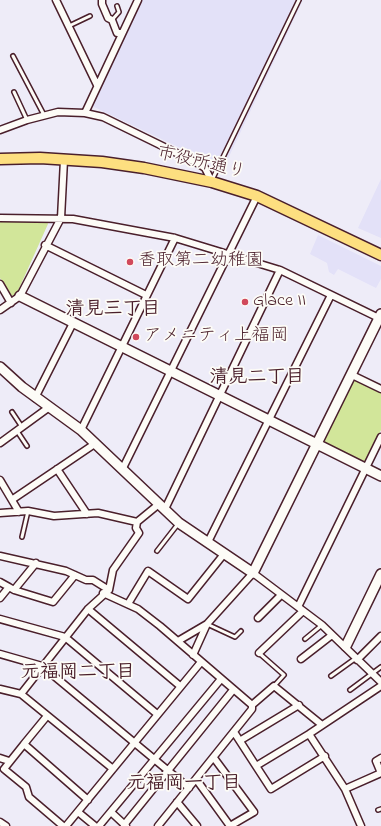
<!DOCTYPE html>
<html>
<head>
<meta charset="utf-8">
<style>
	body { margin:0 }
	canvas { display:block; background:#eeecf8 }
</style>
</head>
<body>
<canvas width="381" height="826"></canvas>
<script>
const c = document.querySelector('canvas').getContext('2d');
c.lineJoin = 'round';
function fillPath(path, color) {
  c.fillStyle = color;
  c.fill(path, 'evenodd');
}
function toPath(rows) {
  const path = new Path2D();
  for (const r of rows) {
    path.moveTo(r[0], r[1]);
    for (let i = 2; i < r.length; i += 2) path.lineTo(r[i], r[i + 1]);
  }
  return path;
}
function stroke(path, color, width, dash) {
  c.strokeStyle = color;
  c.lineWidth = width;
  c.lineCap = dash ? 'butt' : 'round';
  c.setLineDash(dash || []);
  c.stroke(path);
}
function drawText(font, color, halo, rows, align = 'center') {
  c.font = font + ' "Indie Flower","Klee One",sans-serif';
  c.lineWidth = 3.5;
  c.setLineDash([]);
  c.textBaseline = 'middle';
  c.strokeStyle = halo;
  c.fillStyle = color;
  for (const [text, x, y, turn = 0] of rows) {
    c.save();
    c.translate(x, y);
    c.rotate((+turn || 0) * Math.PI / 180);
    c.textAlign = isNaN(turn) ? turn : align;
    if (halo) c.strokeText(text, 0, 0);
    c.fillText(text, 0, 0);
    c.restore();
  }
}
const built = toPath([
	[141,0,303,0,225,165,217,161,212,163,92,106,92,103],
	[381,179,381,238,358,228],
	[318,235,381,266,381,279,376,288,338,269,334,275,329,272,327,263,310,254]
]);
const green = toPath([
	[0,221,47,221,48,224,17,293,12,296,0,278],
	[353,379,381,392,381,430,365,463,323,443]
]);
const lane = toPath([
	[112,20,119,12,117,6],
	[69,26,90,16],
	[13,56,44,115],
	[14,92,27,120],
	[212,180,299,0],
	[12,412,22,427],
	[17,431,27,446],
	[22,537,28,511],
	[157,551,178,524],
	[207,624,235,637,241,631],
	[305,639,322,625],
	[259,653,284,675,274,686],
	[331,676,356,658],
	[350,690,381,667],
	[378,810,381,809]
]);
const street = toPath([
	[56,0,97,85],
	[102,0,102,4,108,18,112,20,117,33,122,33],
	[85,113,138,0],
	[0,130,27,120,58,112,85,113,103,117,197,163,205,168,212,182],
	[0,218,73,219,175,238,280,270,381,319],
	[45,245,146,295],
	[0,284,11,303],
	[0,310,20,296,61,218,64,160],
	[352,375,381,389],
	[35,398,73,323],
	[81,430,175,238],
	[0,443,48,408],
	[123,468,257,196],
	[57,469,87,514],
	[0,480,19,512],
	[13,499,96,443],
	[165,509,280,270],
	[0,513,28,511,54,516,98,513,137,522,159,504],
	[208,542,331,295],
	[0,556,66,571,86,580,93,580,109,590],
	[0,582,9,587],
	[14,590,53,602,75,575],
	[103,593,138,609,160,626,252,705],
	[0,598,9,587,14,590,36,563],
	[128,604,148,571,188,599,224,554],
	[298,607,381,437],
	[88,609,180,686],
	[258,618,281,595],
	[0,619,65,637,157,714],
	[178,641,207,624,253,573,322,625,381,682],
	[259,653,303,611],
	[0,654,42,666,189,788],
	[193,655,207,624],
	[301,659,332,635],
	[357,660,381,636],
	[0,689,21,694,113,769],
	[21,694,88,609,109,590,113,570,139,533,136,528,137,522],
	[234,732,256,766,309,734,381,686],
	[309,734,345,789,361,826],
	[241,740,299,705],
	[24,744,47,716],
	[0,758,9,761],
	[214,758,254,812,230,826],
	[381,758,376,761,381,773],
	[256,766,271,789,325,756],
	[196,779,230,826],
	[345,789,381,773],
	[177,802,197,826],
	[78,812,95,826],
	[112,813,126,826],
	[0,822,6,826],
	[124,825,233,690],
	[63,826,29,797,26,787,4,769,24,744,88,800],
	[66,826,201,662],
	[99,826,221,679],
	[158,826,252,709,252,705,274,686,322,725]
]);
const secondary = toPath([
	[20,296,381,476],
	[0,367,22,387,81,430,179,523,253,573,381,314],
	[346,646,381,574]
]);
const primary = toPath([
	[0,159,40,158,102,162,144,168,212,182,257,196,381,255]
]);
const markers = [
	[130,262,4,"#d1495b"],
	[245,302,4,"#d1495b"],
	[136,337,4,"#d1495b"]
];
const streetNames = [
	["市役所通り",201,164,13]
];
const poiNames = [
	["香取第二幼稚園",138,262],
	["Glace II",253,302],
	["アメニティ上福岡",144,337]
];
const neighbourhoodNames = [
	["清見三丁目",113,311],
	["清見二丁目",257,379],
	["元福岡二丁目",78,674],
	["元福岡一丁目",184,785]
];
fillPath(built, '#e3e1f8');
fillPath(green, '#d2e69a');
stroke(lane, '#4a1f2b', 6);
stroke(street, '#4a1f2b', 9);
stroke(secondary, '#4a1f2b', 12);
stroke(primary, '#4a1f2b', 13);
stroke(lane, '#fdfcf7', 3);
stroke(street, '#fdfcf7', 6);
stroke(secondary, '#fdfcf7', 9);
stroke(primary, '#fddf80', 10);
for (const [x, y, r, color] of markers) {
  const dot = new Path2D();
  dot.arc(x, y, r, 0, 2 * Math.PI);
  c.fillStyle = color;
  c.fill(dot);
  stroke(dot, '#fdfcf7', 1.5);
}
drawText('18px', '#4a1f2b', '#fdfcf7', streetNames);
drawText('18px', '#4a1f2b', '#fdfcf7', poiNames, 'left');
drawText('bold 19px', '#4a1f2b', '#fdfcf7', neighbourhoodNames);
</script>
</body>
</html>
